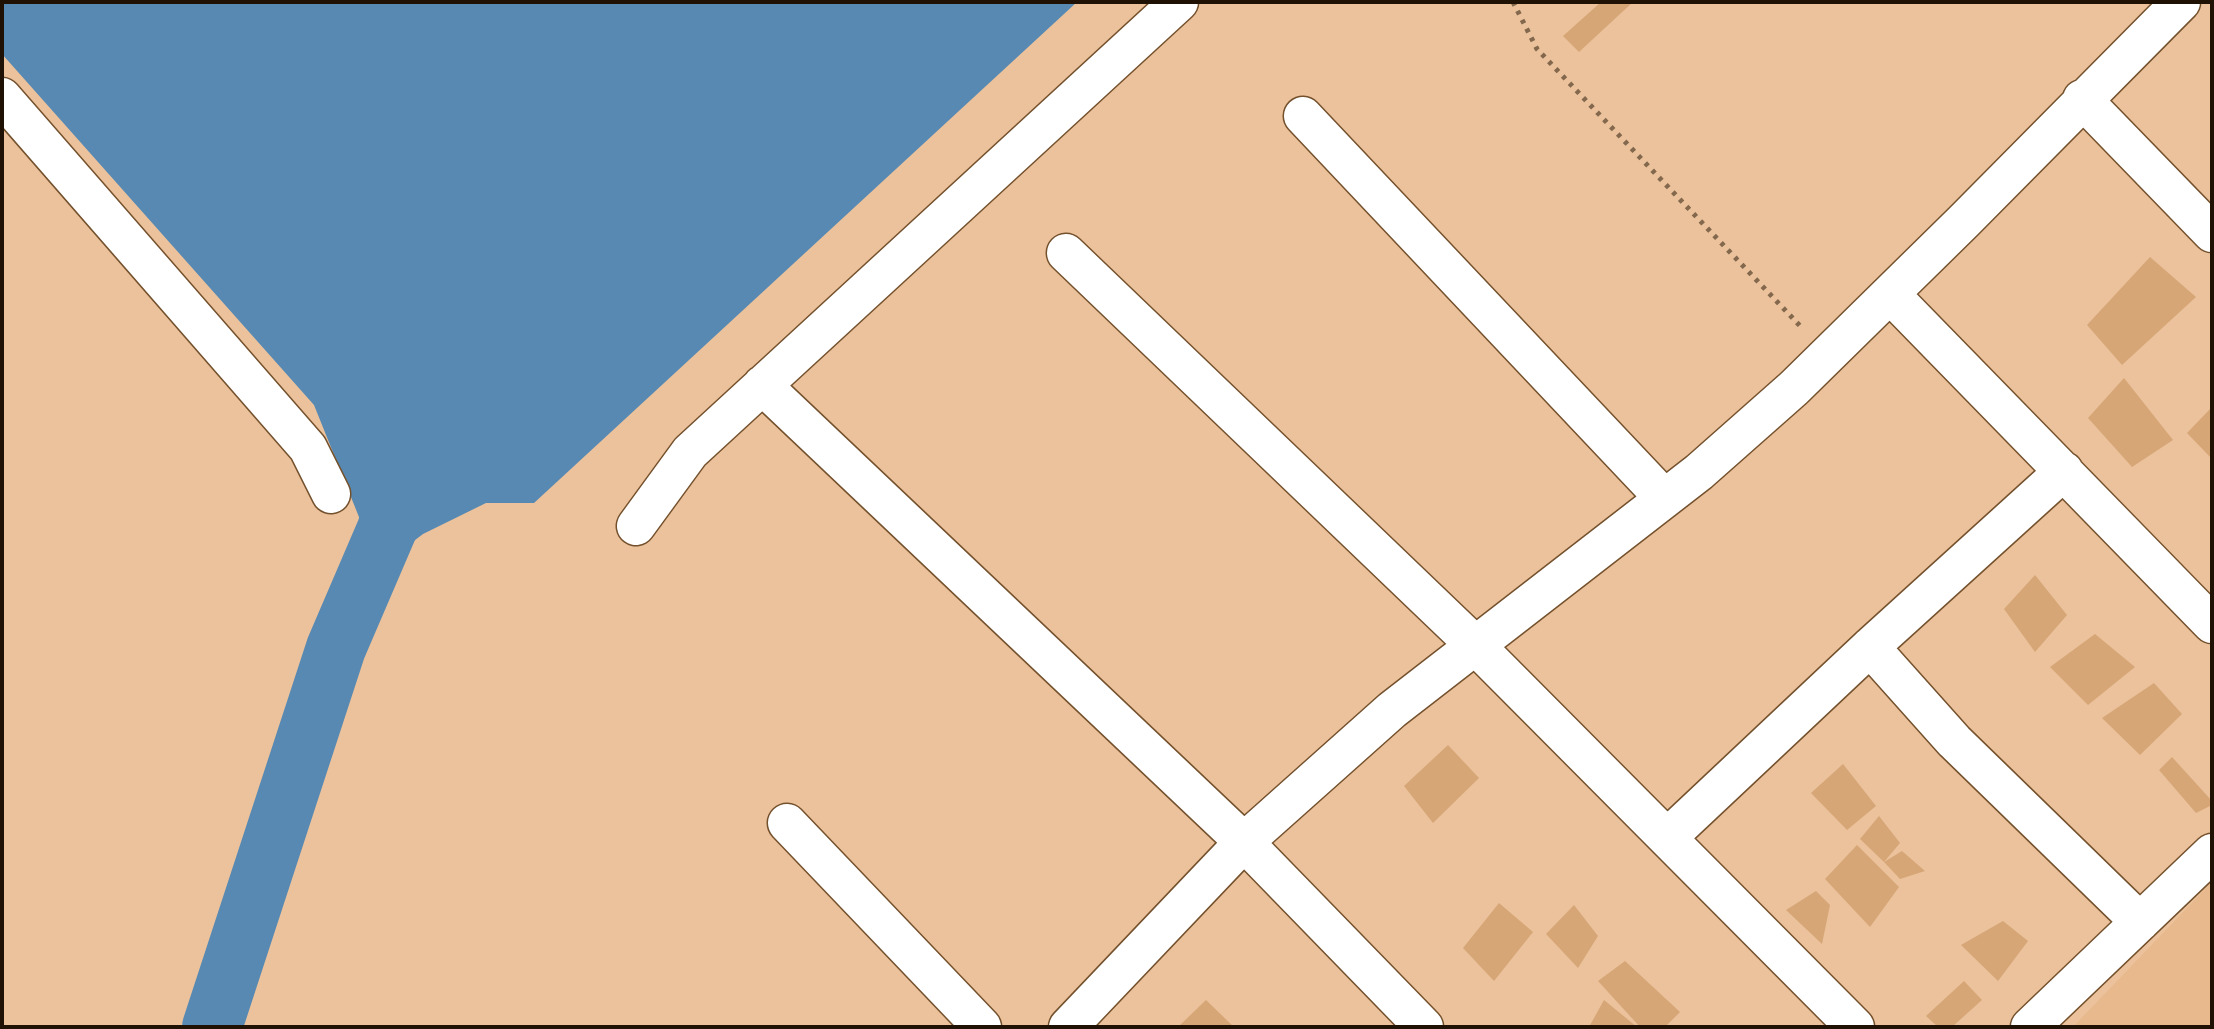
<!DOCTYPE html>
<html>
<head>
<meta charset="utf-8">
<style>
	body { margin:0 }
	#map { position:relative; width:2214px; height:1029px; overflow:hidden; background:#ebc29b; font-family:"Nunito Sans",sans-serif }
	canvas { display:block }
	.frame { position:absolute; inset:0; border:4px solid #1f1103; pointer-events:none }
</style>
</head>
<body>
<div id="map">
<canvas width="2214" height="1029"></canvas>
<div class="frame"></div>
</div>
<script>
const c = document.querySelector('canvas').getContext('2d');
c.lineJoin = 'round';
function fillPath(path, color) {
  c.fillStyle = color;
  c.fill(path, 'evenodd');
}
function toPath(rows) {
  const path = new Path2D();
  for (const r of rows) {
    path.moveTo(r[0], r[1]);
    for (let i = 2; i < r.length; i += 2) path.lineTo(r[i], r[i + 1]);
  }
  return path;
}
function stroke(path, color, width, dash) {
  c.strokeStyle = color;
  c.lineWidth = width;
  c.lineCap = dash ? 'butt' : 'round';
  c.setLineDash(dash || []);
  c.stroke(path);
}
const built = toPath([
	[2212,882,2212,1027,2073,1027]
]);
const water = toPath([
	[2,2,1077,2,534,503,486,503,423,534,390,559,358,545,359,517,314,405,2,54]
]);
const river = toPath([
	[212,1027,336,648,409,478]
]);
const building = toPath([
	[1601,2,1633,2,1579,52,1563,36],
	[2150,257,2196,297,2122,365,2087,325],
	[2124,378,2173,440,2132,467,2088,418],
	[2212,407,2212,459,2187,433],
	[2035,575,2067,615,2035,652,2004,609],
	[2095,634,2135,667,2088,705,2050,667],
	[2154,683,2182,714,2140,755,2102,718],
	[1448,745,1479,778,1433,823,1404,786],
	[2172,757,2212,801,2212,805,2196,813,2159,770],
	[1843,764,1876,806,1847,830,1811,793],
	[1879,816,1900,843,1884,862,1860,839],
	[1857,845,1899,887,1870,927,1825,879],
	[1902,851,1925,871,1900,879,1884,862],
	[1816,891,1830,905,1822,944,1786,910],
	[1499,903,1533,932,1494,981,1463,948],
	[1574,905,1598,936,1578,968,1546,934],
	[2003,921,2028,941,1998,981,1961,945],
	[1625,961,1680,1012,1665,1027,1640,1027,1598,981],
	[1964,981,1982,1000,1952,1027,1938,1027,1926,1016],
	[1206,1000,1234,1027,1178,1027],
	[1604,1000,1637,1027,1589,1027]
]);
const path = toPath([
	[1513,2,1537,49,1803,329]
]);
const minor = toPath([
	[2,97,308,448,331,494],
	[2082,99,2212,233],
	[1303,116,1664,498],
	[1066,253,1476,646,1855,1027],
	[1890,294,2212,624],
	[762,385,1244,842,1424,1027],
	[636,526,690,452,1179,2],
	[1870,647,1954,741,2140,922],
	[787,823,982,1027],
	[1667,838,1870,647,2064,471],
	[1068,1027,1244,842,1392,710,1699,472,1794,388,1964,221,2181,2],
	[2030,1027,2212,853]
]);
fillPath(built, '#e7b98c');
fillPath(water, '#5789b3');
stroke(river, '#5789b3', 60);
fillPath(building, '#d6a677');
stroke(minor, '#74512d', 41);
stroke(path, '#83684d', 5, [4, 6]);
stroke(minor, '#fff', 38);
</script>
</body>
</html>
